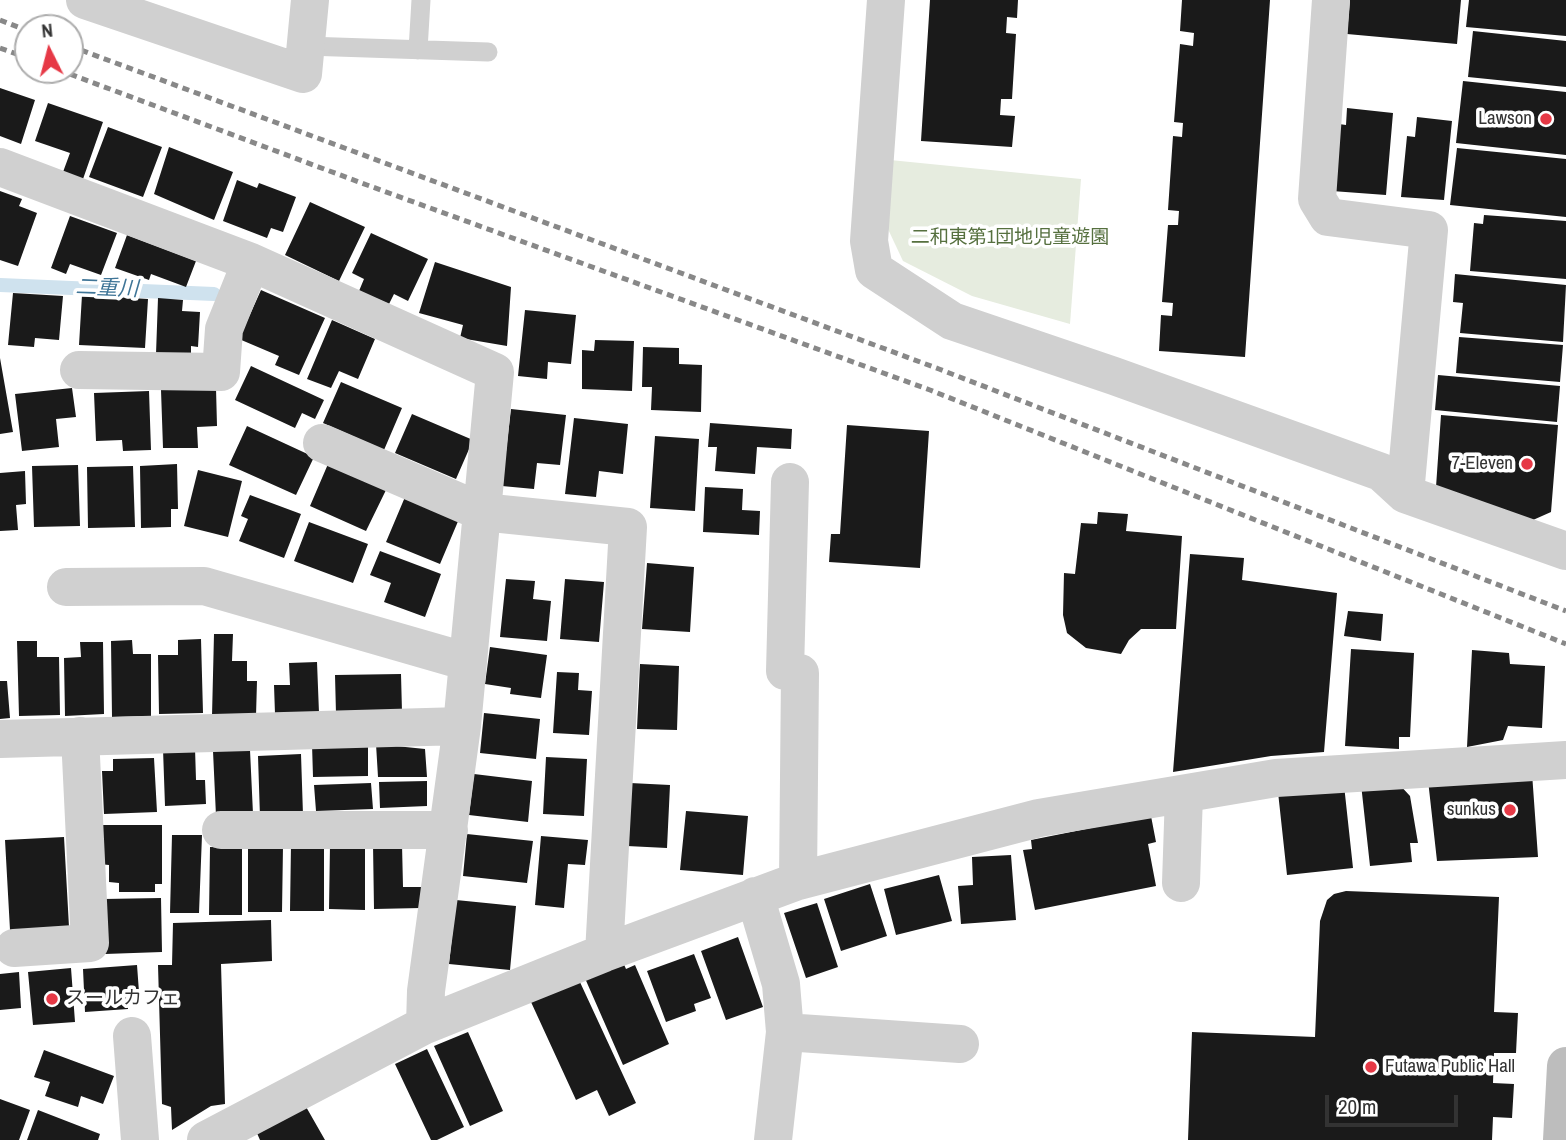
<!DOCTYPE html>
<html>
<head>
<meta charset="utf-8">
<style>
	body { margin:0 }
	#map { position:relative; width:1566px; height:1140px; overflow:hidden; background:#fff; font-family:"Archivo Narrow",sans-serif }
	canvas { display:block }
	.north { position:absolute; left:14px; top:14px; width:70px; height:70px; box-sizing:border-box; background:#fff; border:2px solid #adadad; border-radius:50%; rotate:354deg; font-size:19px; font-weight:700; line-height:28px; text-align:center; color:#333 }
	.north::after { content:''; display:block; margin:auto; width:24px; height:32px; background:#e63946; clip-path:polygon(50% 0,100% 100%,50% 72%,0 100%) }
	.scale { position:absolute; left:1325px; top:1095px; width:133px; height:32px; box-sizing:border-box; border:4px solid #333; border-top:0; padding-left:9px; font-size:21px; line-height:24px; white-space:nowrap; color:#333; -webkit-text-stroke:5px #fff; paint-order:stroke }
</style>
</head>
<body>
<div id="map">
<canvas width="1566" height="1140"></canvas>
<div class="north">N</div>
<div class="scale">20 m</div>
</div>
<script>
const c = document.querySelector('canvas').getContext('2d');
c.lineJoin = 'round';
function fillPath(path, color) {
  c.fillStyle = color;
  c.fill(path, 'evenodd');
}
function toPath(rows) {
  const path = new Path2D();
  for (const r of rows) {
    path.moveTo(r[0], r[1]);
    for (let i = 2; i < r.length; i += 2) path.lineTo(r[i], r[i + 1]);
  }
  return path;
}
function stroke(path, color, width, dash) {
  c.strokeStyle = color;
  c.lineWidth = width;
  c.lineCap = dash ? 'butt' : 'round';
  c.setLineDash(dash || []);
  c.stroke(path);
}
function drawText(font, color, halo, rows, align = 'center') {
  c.font = font + ' "Archivo Narrow","Noto Sans JP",sans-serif';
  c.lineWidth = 7;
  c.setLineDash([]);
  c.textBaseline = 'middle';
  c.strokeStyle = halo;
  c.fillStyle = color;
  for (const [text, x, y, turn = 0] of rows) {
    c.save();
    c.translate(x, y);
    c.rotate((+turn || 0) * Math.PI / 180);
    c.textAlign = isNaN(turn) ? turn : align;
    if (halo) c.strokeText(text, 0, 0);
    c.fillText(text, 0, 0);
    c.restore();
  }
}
const green = toPath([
	[890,160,1081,179,1070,324,972,296,903,261,887,227]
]);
const stream = toPath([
	[0,285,214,294]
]);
const building = toPath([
	[930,0,1018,0,1017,18,1007,17,1006,33,1016,34,1012,99,1001,99,1000,115,1015,116,1012,147,921,141],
	[1182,0,1270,0,1245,357,1159,351,1161,315,1172,316,1173,303,1162,302,1168,225,1178,225,1179,211,1168,210,1173,136,1182,137,1183,123,1174,122,1180,44,1193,46,1194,33,1180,31],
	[1350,0,1461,0,1457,44,1347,34],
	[1469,0,1566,0,1566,36,1466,27],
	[1473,31,1566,41,1566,87,1468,77],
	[1463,81,1566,92,1566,155,1456,143],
	[0,88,35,100,21,144,0,136],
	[48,103,103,122,83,179,63,172,70,153,35,141],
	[1347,108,1393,113,1386,195,1332,191,1339,124,1346,125],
	[1417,117,1452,121,1444,200,1401,197,1407,136,1415,137],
	[108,127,162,147,143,197,89,177],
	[169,147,233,172,214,220,154,194],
	[1457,148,1566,159,1566,217,1450,205],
	[237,180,257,188,259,183,296,197,283,232,271,228,267,238,223,221],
	[0,191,22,199,19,206,37,213,18,266,0,260],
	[310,202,365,227,339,281,285,255],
	[1484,215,1566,221,1566,279,1470,271,1474,223,1483,224],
	[70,216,117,233,101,275,70,264,66,274,51,268],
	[371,233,428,259,408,301,394,294,389,304,359,291,364,279,352,273],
	[127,235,196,261,186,287,151,274,149,280,115,268],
	[435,262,511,287,507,346,460,338,463,325,419,313],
	[1455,274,1566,285,1563,342,1460,333,1463,303,1453,302],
	[261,290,325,318,299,375,275,365,279,356,239,339],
	[13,293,63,296,59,340,35,338,34,347,8,345],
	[82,295,148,299,145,348,79,345],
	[158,298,183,300,182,311,200,312,198,347,191,346,191,355,156,354],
	[525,310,576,315,571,364,548,362,547,379,518,376],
	[332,320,375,339,358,379,339,371,331,388,307,379],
	[1459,337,1563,345,1560,382,1456,373],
	[595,340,634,341,632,391,582,389,582,350,594,351],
	[643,347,679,348,679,364,702,365,701,412,651,410,652,387,642,387],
	[0,358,13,432,0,434],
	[251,366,324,400,315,419,302,413,295,428,235,400],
	[1438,375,1560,386,1557,422,1435,410],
	[341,382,402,408,384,450,323,423],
	[72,388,76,417,56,419,59,447,22,451,15,394],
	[216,388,217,426,197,427,198,448,163,448,161,390],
	[149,391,151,450,123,451,122,440,96,441,94,393],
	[511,409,566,415,560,465,537,463,534,489,502,486],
	[412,414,473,440,456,479,395,453],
	[1441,415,1558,425,1551,512,1533,520,1436,487],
	[574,418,628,424,623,474,599,471,596,497,565,494],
	[710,423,792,429,791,449,757,447,755,474,715,471,717,447,708,447],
	[847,425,929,431,920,568,829,562,831,534,840,534],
	[247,426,314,457,296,495,229,465],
	[655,436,699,439,695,511,650,508],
	[177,464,178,509,171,509,171,527,141,528,140,466],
	[328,464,386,490,366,531,310,506],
	[78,465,80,526,34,527,32,466],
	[133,466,135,527,88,528,87,467],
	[198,470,242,481,228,537,184,526],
	[25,471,26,504,16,505,18,530,0,531,0,473],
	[705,487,743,489,742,510,760,511,759,535,703,532],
	[250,495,301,514,284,558,239,541,248,519,241,516],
	[405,497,459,519,440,564,386,542],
	[1098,512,1128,514,1126,531,1182,536,1176,629,1141,629,1129,640,1121,654,1086,648,1067,633,1063,615,1064,573,1075,574,1081,523,1097,524],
	[309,522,368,544,353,583,294,561],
	[380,551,441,574,425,617,384,602,391,583,370,575],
	[1190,554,1244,558,1242,580,1337,593,1324,752,1271,756,1173,772],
	[647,563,694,567,690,632,642,629],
	[506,579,535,581,533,599,551,601,547,641,500,637],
	[565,579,604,582,599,642,560,639],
	[1348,611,1383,614,1381,641,1344,636],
	[214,634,233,634,232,661,247,661,247,681,257,681,256,716,212,716],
	[201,639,203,713,159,714,158,655,178,655,178,640],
	[132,640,133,654,151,654,151,716,112,717,111,641],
	[17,641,37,641,37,657,59,657,60,715,19,716],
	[80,642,103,642,104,714,65,716,64,658,81,657],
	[490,647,547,655,541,698,510,694,511,688,485,684],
	[1351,649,1414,653,1410,737,1399,737,1399,749,1345,746],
	[1472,650,1509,653,1510,664,1545,666,1542,728,1508,726,1503,740,1467,747],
	[317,662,319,713,275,714,274,685,290,685,289,663],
	[640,664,679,666,677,730,637,729],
	[557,672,579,673,578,690,592,691,589,735,553,733],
	[401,674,402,712,336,714,335,675],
	[0,681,7,681,10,718,0,719],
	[484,713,540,719,536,759,480,753],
	[368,743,368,776,313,777,312,744],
	[376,744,425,749,427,777,378,777],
	[195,748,196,780,205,780,206,804,165,806,163,749],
	[250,750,253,814,216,816,213,751],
	[301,754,303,815,260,817,258,756],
	[546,757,587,759,584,816,543,814],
	[154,758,157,812,104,814,102,771,113,771,113,759],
	[1532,773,1538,857,1437,861,1428,780],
	[474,774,532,781,528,822,469,815],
	[427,781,427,806,380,808,379,782],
	[1397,782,1410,796,1418,843,1410,843,1412,862,1370,866,1361,784],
	[371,783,373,809,316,811,314,785],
	[630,783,670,785,667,848,627,846],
	[1344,785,1353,868,1287,875,1278,792],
	[686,811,748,816,743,875,680,870],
	[1151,816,1156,842,1148,844,1156,886,1035,910,1023,850,1032,849,1031,840],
	[98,825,162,825,162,884,155,884,155,892,119,892,119,883,109,882,109,865,99,864],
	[467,834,533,841,527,883,463,876],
	[172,835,202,835,199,913,170,913],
	[541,836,588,840,585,865,568,864,564,908,535,905],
	[64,837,69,927,10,930,5,840],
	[291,844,324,844,324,911,290,911],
	[373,844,402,844,403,887,421,887,421,908,374,909],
	[330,845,365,846,365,910,329,909],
	[283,846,282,912,248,912,248,847],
	[210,847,242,848,242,915,209,915],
	[1011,855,1016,920,961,924,958,886,973,885,972,857],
	[939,875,952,921,896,935,884,889],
	[870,884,887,936,841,951,824,899],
	[1346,891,1499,897,1494,1012,1518,1013,1516,1053,1494,1053,1493,1083,1514,1084,1512,1118,1493,1117,1492,1140,1188,1140,1192,1032,1315,1037,1320,921,1327,900,1334,894],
	[161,898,162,952,105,954,104,899],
	[456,900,516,906,510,970,449,964],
	[817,903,838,967,806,978,784,913],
	[271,920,272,961,221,964,225,1104,211,1106,172,1130,171,1107,162,1104,158,965,172,965,173,923],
	[738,937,763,1007,726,1020,701,951],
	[694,954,711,998,694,1004,696,1011,666,1022,647,971],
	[622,960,626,969,635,965,669,1044,623,1065,584,976],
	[137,965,139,992,127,993,128,1009,85,1012,83,969],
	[71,968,75,1022,33,1025,28,972],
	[19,972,21,1008,0,1010,0,974],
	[579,980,636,1103,609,1116,597,1090,576,1100,531,1002],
	[468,1032,503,1111,470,1126,434,1046],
	[427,1049,464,1127,437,1140,431,1140,395,1064],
	[44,1050,114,1076,103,1104,81,1096,78,1107,45,1096,50,1082,34,1077],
	[0,1099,30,1110,19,1140,0,1140],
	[305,1105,325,1140,260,1140,256,1131],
	[38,1110,100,1134,98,1140,27,1140]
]);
const lane = toPath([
	[306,46,488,52],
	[418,50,421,0]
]);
const street = toPath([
	[85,0,303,74,310,0],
	[886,0,869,241,874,270,952,321,1114,376,1381,472,1405,494,1566,551],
	[1331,0,1317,199,1328,217,1429,230,1405,494],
	[0,167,251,262,495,372,462,726,426,991,425,1025],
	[79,370,221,372,224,329,251,262],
	[322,443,482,512,628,527,604,953],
	[790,482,785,671,800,673,798,881],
	[66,587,204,586,468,662],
	[0,739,462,726],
	[221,830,449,830],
	[1181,883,1184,794],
	[755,896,781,984,785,1032,773,1140],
	[14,948,90,943,80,736],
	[785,1032,960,1044],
	[132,1036,140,1140],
	[206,1140,425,1025,604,953,798,881,1039,818,1276,778,1566,760]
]);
const secondary = toPath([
	[1562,1140,1566,1066]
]);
const rail = toPath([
	[0,20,28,31],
	[70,46,939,369,1566,611],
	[0,48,28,58],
	[59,70,367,185,930,390,1566,644]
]);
const markers = [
	[1546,119,7,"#e63946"],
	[1527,464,7,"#e63946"],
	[1510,810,7,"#e63946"],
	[52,999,7,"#e63946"],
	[1371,1067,7,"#e63946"]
];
const poiNames = [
	["Lawson",1532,119],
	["7-Eleven",1513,464],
	["sunkus",1496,810],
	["スールカフェ",66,999,"left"],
	["Futawa Public Hall",1385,1067,"left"]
];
const parkNames = [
	["二和東第1団地児童遊園",1010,238]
];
const waterNames = [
	["二重川",107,289,2]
];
fillPath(green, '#e6ecdf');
stroke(stream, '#cfe2ee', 14);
fillPath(building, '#1a1a1a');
stroke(lane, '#d0d0d0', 19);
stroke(street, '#d0d0d0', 38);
stroke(secondary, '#bdbdbd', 38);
stroke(rail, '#888', 5, [7, 5]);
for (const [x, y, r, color] of markers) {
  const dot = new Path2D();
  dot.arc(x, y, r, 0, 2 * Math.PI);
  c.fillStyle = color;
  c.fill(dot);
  stroke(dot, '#fff', 2.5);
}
drawText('19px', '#333', '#fff', poiNames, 'right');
drawText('19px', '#56703f', '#fff', parkNames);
drawText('italic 21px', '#3f7597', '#fff', waterNames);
</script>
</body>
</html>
